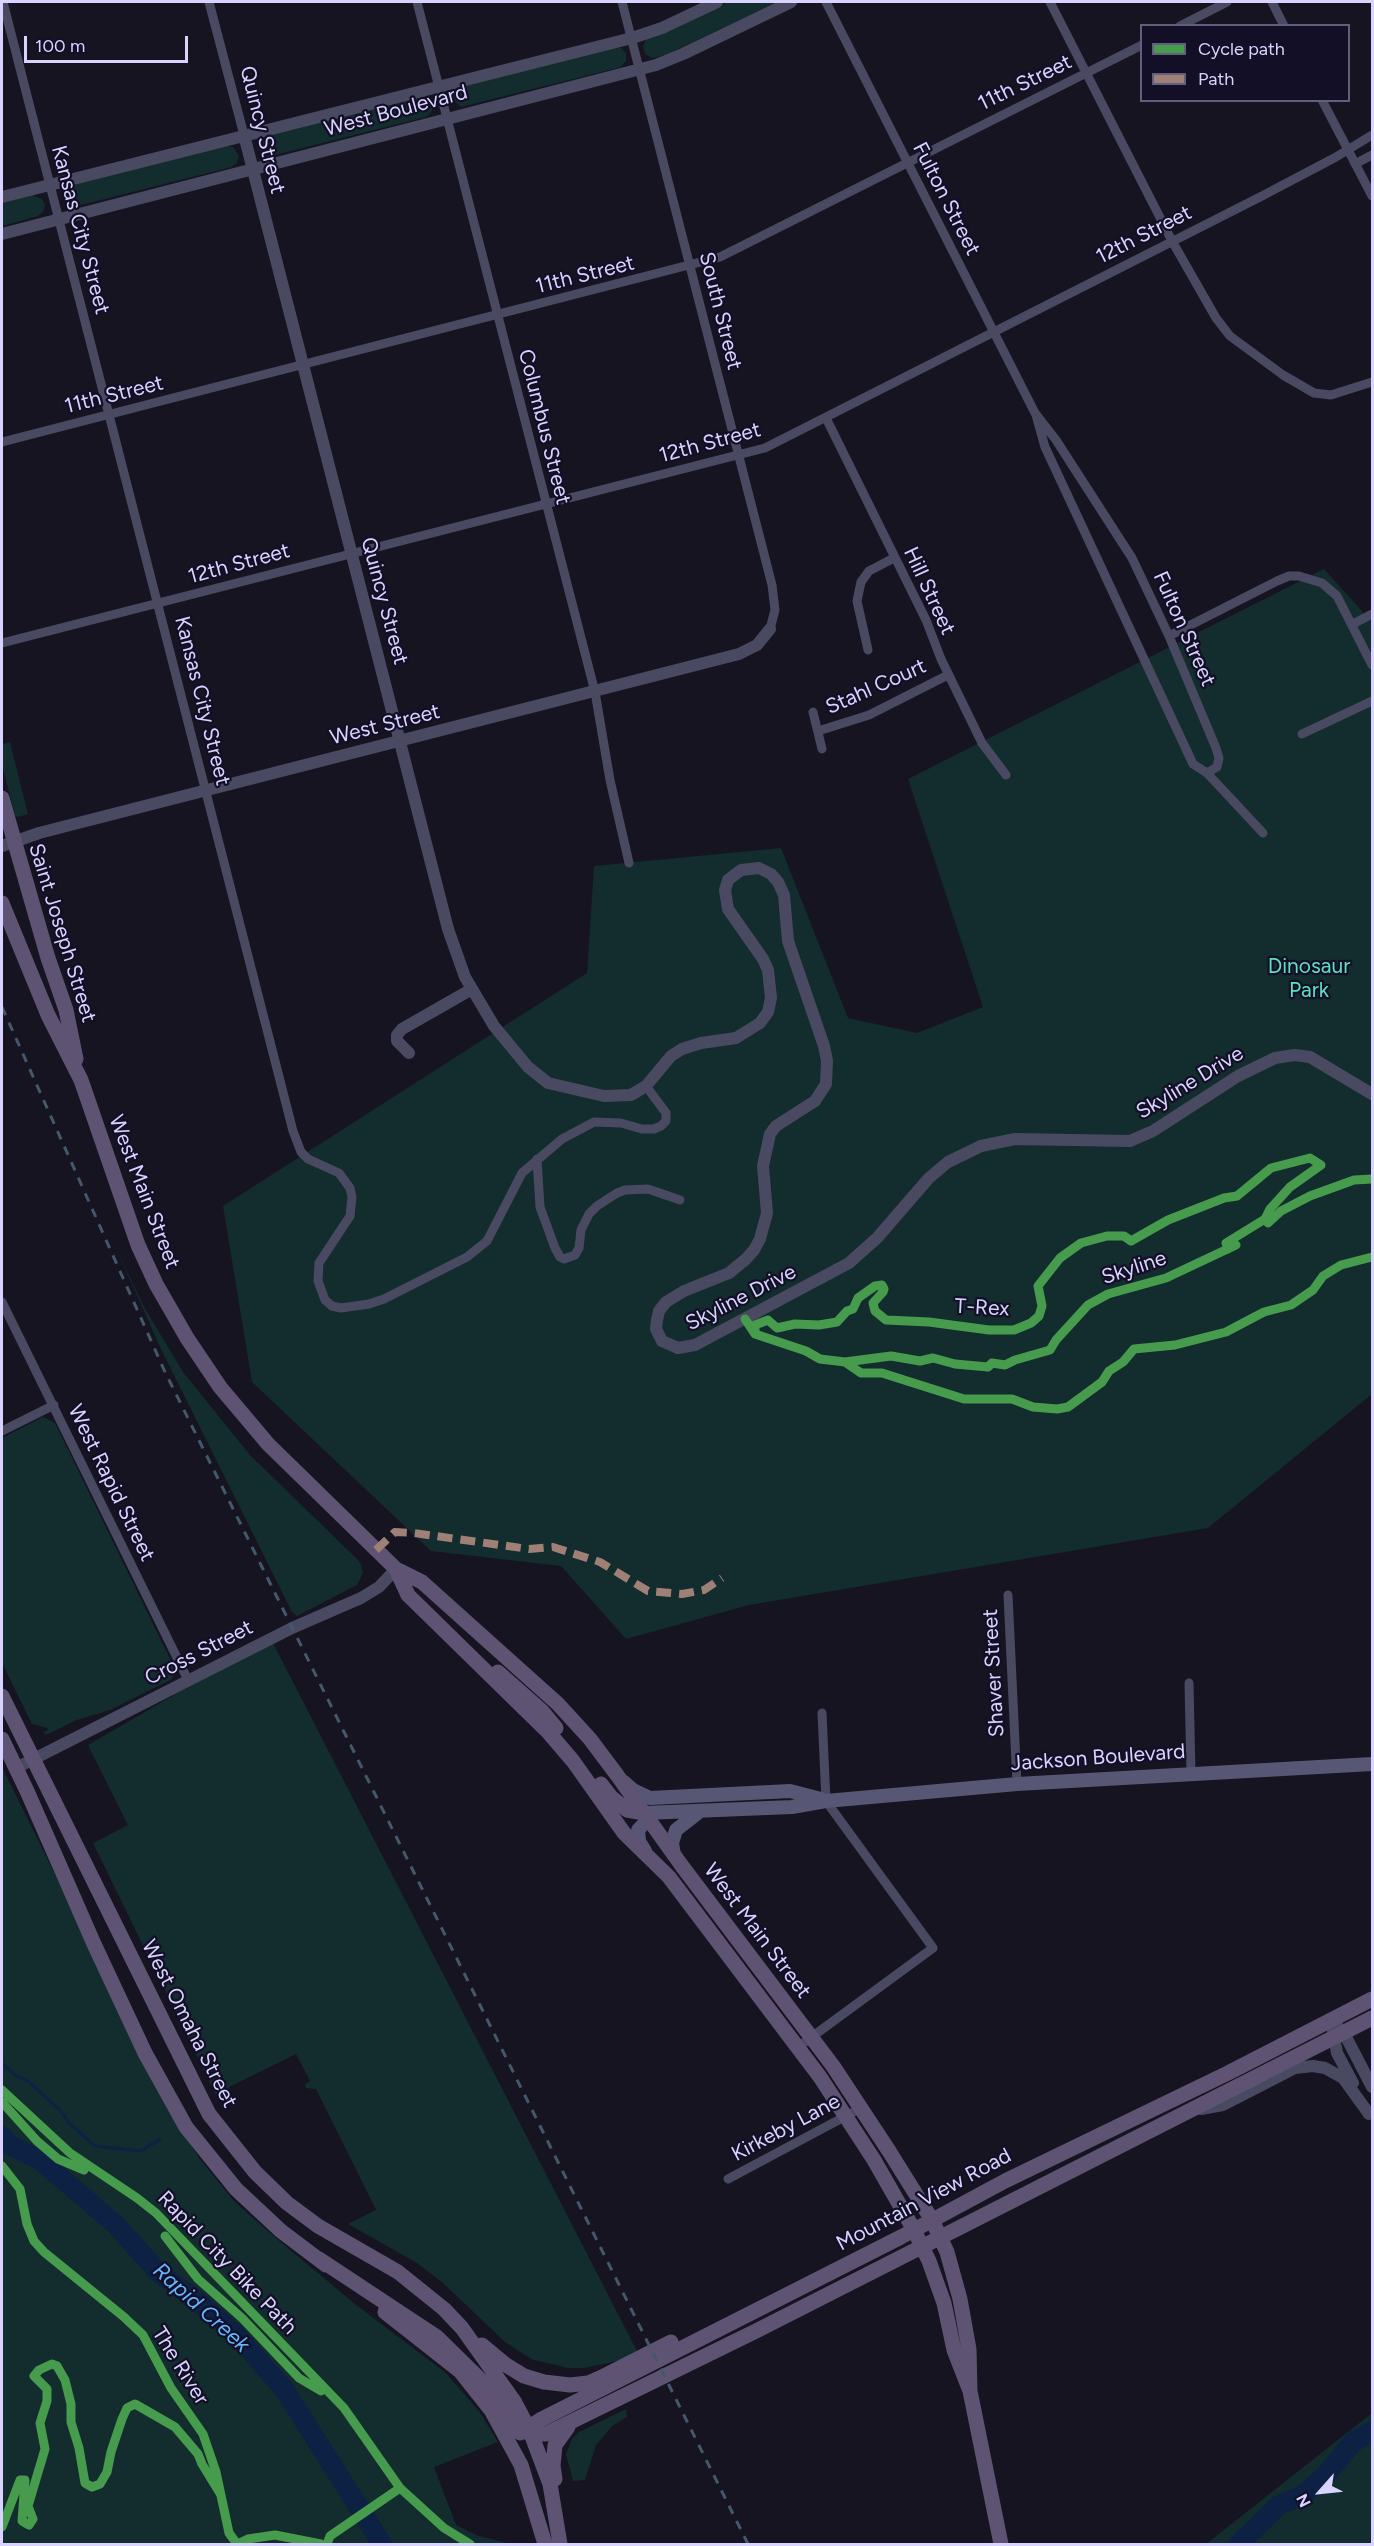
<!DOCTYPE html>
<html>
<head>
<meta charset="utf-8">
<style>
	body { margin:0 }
	#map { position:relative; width:1374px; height:2546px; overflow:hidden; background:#161421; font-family:Figtree,sans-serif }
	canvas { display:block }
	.frame { position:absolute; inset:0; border:3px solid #d9d4ff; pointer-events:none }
	.legend { position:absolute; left:1140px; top:24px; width:210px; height:78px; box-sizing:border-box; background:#130f26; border:2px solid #625e7d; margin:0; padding:8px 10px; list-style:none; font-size:18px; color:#d9d4ff }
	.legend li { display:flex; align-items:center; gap:12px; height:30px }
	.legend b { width:30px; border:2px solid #625e7d }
	.north { position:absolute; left:1290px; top:2462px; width:60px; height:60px; -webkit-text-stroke:4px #130f26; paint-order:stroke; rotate:243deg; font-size:16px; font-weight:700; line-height:24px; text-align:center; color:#d9d4ff }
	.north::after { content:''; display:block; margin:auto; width:21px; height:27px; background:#d9d4ff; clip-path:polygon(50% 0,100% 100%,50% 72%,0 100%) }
	.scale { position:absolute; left:24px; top:36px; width:164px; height:27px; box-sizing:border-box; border:3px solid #d9d4ff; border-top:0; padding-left:8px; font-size:18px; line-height:21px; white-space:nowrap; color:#d9d4ff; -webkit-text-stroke:4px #130f26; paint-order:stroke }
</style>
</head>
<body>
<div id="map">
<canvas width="1374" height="2546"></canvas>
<div class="frame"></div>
<ul class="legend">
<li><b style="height:8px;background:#469c4c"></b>Cycle path</li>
<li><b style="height:8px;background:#9e8076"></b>Path</li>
</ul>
<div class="north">N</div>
<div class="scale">100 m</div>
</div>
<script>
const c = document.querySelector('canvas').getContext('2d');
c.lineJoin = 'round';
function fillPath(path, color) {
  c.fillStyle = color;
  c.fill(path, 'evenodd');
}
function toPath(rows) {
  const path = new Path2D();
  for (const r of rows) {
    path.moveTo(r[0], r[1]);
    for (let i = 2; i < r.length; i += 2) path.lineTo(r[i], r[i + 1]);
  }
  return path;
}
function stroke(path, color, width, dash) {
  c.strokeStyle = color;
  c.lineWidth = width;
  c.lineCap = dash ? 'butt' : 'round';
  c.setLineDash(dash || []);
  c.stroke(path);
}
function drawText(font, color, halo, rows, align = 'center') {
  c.font = font + ' Figtree,sans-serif';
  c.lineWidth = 4.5;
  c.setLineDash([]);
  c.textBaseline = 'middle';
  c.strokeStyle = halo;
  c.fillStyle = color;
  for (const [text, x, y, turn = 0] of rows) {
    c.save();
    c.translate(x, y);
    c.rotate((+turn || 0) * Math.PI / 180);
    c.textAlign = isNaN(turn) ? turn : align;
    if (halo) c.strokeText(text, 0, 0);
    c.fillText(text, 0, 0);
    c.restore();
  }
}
const green = toPath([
	[728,2,777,2,666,55,652,58,645,54,643,46,646,39,670,31],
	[614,46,621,48,626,53,626,61,621,67,461,107,452,99,455,88],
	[420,95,427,97,432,103,432,111,426,117,267,157,258,149,261,137],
	[226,146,233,147,239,156,237,163,232,167,73,207,67,204,64,199,65,190,72,185],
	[32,195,42,199,45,205,43,212,38,216,2,226,2,203],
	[1324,569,1372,622,1372,1394,1208,1528,749,1605,626,1639,561,1566,431,1551,252,1382,223,1206,587,973,594,866,781,848,848,1018,917,1033,983,1007,908,779],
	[10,742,28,814,18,817,15,816,2,764,2,744],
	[114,1244,144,1307,183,1372,250,1455,356,1558,361,1564,363,1573,357,1585,297,1616,292,1612,161,1349],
	[43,1417,55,1423,175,1669,172,1679,110,1710,77,1720,46,1735,43,1732,48,1730,47,1728,32,1724,2,1663,2,1438],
	[273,1643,637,2351,618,2361,584,2368,568,2368,531,2359,505,2342,443,2283,417,2263,348,2224,376,2210,316,2089,306,2088,305,2084,310,2081,296,2054,229,2087,230,2094,222,2099,215,2093,93,1843,128,1825,88,1745,181,1691],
	[2,1767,171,2109,199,2158,234,2201,270,2233,355,2304,446,2373,479,2411,498,2442,434,2467,456,2525,476,2535,510,2544,2,2544],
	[626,2409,627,2417,612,2426,596,2445,585,2480,573,2481,566,2454,572,2439,579,2432],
	[1372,2413,1372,2544,1206,2544]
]);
const stream = toPath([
	[2,2063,15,2075,29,2082,60,2110,69,2123,95,2146,141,2151,160,2139]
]);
const river = toPath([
	[2,2136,11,2146,40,2160,115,2224,160,2274,199,2302,239,2338,284,2389,382,2544],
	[1239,2544,1279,2505,1301,2496,1324,2477,1353,2442,1372,2431]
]);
const minor = toPath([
	[3,2,293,1131,301,1152,308,1159,339,1173,350,1188,352,1197,350,1216,319,1263,318,1281,325,1300,332,1306,341,1308,369,1304,384,1299,467,1257,487,1241,522,1173,562,1139,594,1122,621,1123,642,1129,654,1129,661,1126,666,1121,666,1113,646,1086],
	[209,2,244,135],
	[417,2,595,692,610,780,629,863],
	[622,2,772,585,775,610,770,629],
	[826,2,1035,413,1056,440,1132,558,1169,636,1216,748,1219,758,1217,767,1207,773],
	[1050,2,1172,241,1216,318,1230,336,1283,375,1314,393,1331,395,1372,382],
	[1272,2,1284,26],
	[1180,26,1227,2],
	[1322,100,1372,196],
	[1355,164,1372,155],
	[1036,415,1045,447,1193,764,1207,773,1263,833],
	[826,418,926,620,941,659,982,743,1006,775],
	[2,442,720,257,1142,45],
	[1353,624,1372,614],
	[1169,636,1277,581,1289,576,1299,576,1322,583,1337,596,1372,665],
	[2,643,765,448,1262,196,1336,157,1372,135],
	[868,650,857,601,861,582,869,571,894,558],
	[813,712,822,749],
	[818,731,869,715,948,675],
	[1302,734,1372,701],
	[537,1159,540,1207,555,1248,560,1257,564,1259,575,1255,579,1248,581,1230,589,1214,597,1206,617,1193,625,1190,648,1189,680,1200],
	[2,1302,188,1680],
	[2,1431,54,1405],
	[1008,1595,1017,1784],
	[1189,1683,1191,1774],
	[798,2047,933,1948,826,1801,822,1713],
	[728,2179,861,2108]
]);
const tertiary = toPath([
	[244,135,448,929,465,977,494,1026,528,1067,548,1083,604,1096,631,1095,646,1086,671,1056,682,1049,701,1043,736,1038,760,1023,768,1012,771,998,768,970,763,959,728,909,725,890,728,880,741,870,759,868,771,874,778,882,784,895,788,941,824,1046,827,1061,826,1084,815,1101,776,1126,770,1134,763,1166,767,1213,760,1239,754,1250,746,1259,729,1273,684,1291,666,1302,659,1311,657,1320,656,1329,662,1341,678,1348,695,1345,849,1263,877,1238,929,1178,948,1162,981,1146,1015,1139,1130,1141,1153,1131,1238,1076,1275,1058,1295,1055,1310,1057,1372,1094],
	[2,197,632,38,662,28,717,2],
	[2,234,656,65,683,54,791,2],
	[2,846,39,833,739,654,757,645,770,629],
	[409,1053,397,1041,397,1035,402,1029,472,989],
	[16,1768,292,1628,361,1598,379,1587,396,1569],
	[1331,2020,1337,2053,1353,2083],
	[1338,2027,1344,2033,1372,2087],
	[1201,2109,1223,2105,1295,2068,1313,2066,1325,2068,1343,2078,1369,2114]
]);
const secondary = toPath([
	[624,1782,633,1790,650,1798,790,1791,821,1799],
	[644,1813,792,1807,826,1801,1017,1784,1372,1764],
	[645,1851,639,1841,638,1830,654,1813],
	[674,1855,672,1843,676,1830,699,1812]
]);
const primary = toPath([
	[2,798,48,958,66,1010,76,1059],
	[2,903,48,1015,81,1080,138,1245,156,1284,187,1338,220,1387,268,1444,396,1569,422,1582,558,1704,590,1739,617,1775,682,1866,833,2066,889,2151,932,2220,947,2252,960,2299,969,2349,970,2391],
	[396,1569,408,1595,549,1733,573,1761,624,1833,669,1877,820,2077,874,2160,914,2230,929,2261,944,2303,954,2350,970,2391,1001,2544],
	[498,1672,542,1711,556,1728],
	[2,1696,209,2114,255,2172,287,2203,318,2226,398,2272,444,2309,462,2328,514,2401,530,2431,550,2484,560,2544],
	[2,1739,27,1791,94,1944,145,2053,186,2127,236,2189,281,2231,326,2265],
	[601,1784,611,1797,627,1810,644,1813],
	[319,2259,437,2337,488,2387,517,2428,528,2433,546,2434,756,2331,1372,2018],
	[385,2312,460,2371,491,2410,521,2465,545,2544],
	[482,2345,506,2365,524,2376,544,2382,570,2385,588,2383,604,2376,671,2342],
	[520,2433,540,2420,901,2237,1005,2181,1228,2073,1372,1999],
	[555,2479,553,2466,555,2445,568,2427]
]);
const rail = toPath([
	[2,1007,165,1372,748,2544]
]);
const quiet = toPath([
	[376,1550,395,1532,414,1533,529,1549,553,1547,600,1562,648,1591,682,1594,704,1590,722,1578]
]);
const cycleway = toPath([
	[1268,1223,1281,1211,1310,1196,1354,1180,1372,1179],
	[745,1319,755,1334,806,1351,820,1359,845,1362,891,1356,920,1361,933,1358,955,1364,988,1367,992,1363,1005,1365,1015,1360,1050,1350,1056,1340,1088,1305,1108,1294,1166,1278,1236,1245],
	[755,1334,755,1325,768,1320,777,1328,795,1324,819,1325,837,1322,847,1311,853,1309,858,1298,875,1286,882,1285,884,1289,883,1292,873,1303,875,1311,886,1320,929,1322,989,1330,1014,1330,1031,1323,1039,1316,1042,1306,1038,1286,1060,1258,1081,1243,1107,1236,1124,1236,1131,1241,1168,1220,1224,1198,1237,1196,1271,1168,1310,1158,1321,1165,1290,1187,1270,1209,1265,1219,1226,1243,1228,1249],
	[845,1362,861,1373,882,1373,964,1399,1012,1399,1033,1407,1057,1409,1068,1407,1102,1382,1109,1371,1123,1362,1134,1349,1175,1345,1226,1332,1264,1312,1291,1305,1313,1290,1323,1276,1341,1265,1372,1257],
	[2,2090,70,2153,137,2198,156,2213,344,2408,400,2488,444,2528,470,2544],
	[2,2102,37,2141,58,2159,84,2170],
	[2,2166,20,2189,27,2224,34,2241,44,2252,124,2317,143,2335,171,2388,203,2434,216,2472,229,2533,237,2544,248,2539,275,2535,321,2544],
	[165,2236,198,2279,242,2318,299,2378,321,2391],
	[2,2527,20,2480,25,2480,22,2521,29,2525,33,2519,28,2506,45,2449,40,2423,47,2401,47,2389,34,2376,39,2370,52,2364,57,2366,65,2380,71,2404,71,2422,79,2448,85,2483,92,2487,100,2484,107,2472,111,2452,122,2419,127,2408,135,2404,175,2427,198,2454,202,2464,221,2495],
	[327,2544,330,2536,400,2488]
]);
const streetNames = [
	["11th Street",1025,83,-26],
	["West Boulevard",396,111,-15],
	["Quincy Street",262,130,76],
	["Fulton Street",946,199,63],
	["Kansas City Street",80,230,75],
	["12th Street",1144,235,-27],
	["11th Street",585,275,-14],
	["South Street",720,311,76],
	["11th Street",114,395,-14],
	["Columbus Street",544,427,76],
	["12th Street",710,443,-15],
	["12th Street",239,564,-15],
	["Hill Street",929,591,65],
	["Quincy Street",384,601,75],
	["Fulton Street",1184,629,66],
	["Stahl Court",876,687,-24],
	["Kansas City Street",202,701,76],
	["West Street",385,725,-14],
	["Saint Joseph Street",62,933,73],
	["Skyline Drive",1190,1083,-31],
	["West Main Street",144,1192,69],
	["Skyline",1134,1268,-18],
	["Skyline Drive",741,1298,-27],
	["T-Rex",982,1308,3],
	["West Rapid Street",111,1483,64],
	["Cross Street",199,1653,-27],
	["Shaver Street",994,1673,-93],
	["Jackson Boulevard",1098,1758,-4],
	["West Main Street",757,1931,53],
	["West Omaha Street",189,2024,63],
	["Kirkeby Lane",786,2128,-28],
	["Mountain View Road",924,2200,-28],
	["Rapid City Bike Path",227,2263,46],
	["The River",180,2366,58]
];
const parkNames = [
	["Dinosaur",1309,967],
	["Park",1309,991]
];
const waterNames = [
	["Rapid Creek",201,2308,42]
];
fillPath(green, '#132c2d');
stroke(stream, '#0d2144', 3);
stroke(river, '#0d2144', 20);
stroke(minor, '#4a4962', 9);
stroke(tertiary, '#4a4962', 12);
stroke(secondary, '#575674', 14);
stroke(primary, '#5e5373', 15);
stroke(rail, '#43596b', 3, [9, 8]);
stroke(quiet, '#9e8076', 8, [15, 8]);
stroke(cycleway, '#469c4c', 9);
drawText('21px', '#d9d4ff', '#130f26', streetNames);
drawText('21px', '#5fe0c0', '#130f26', parkNames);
drawText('italic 22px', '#62b6ff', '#130f26', waterNames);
</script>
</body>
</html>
